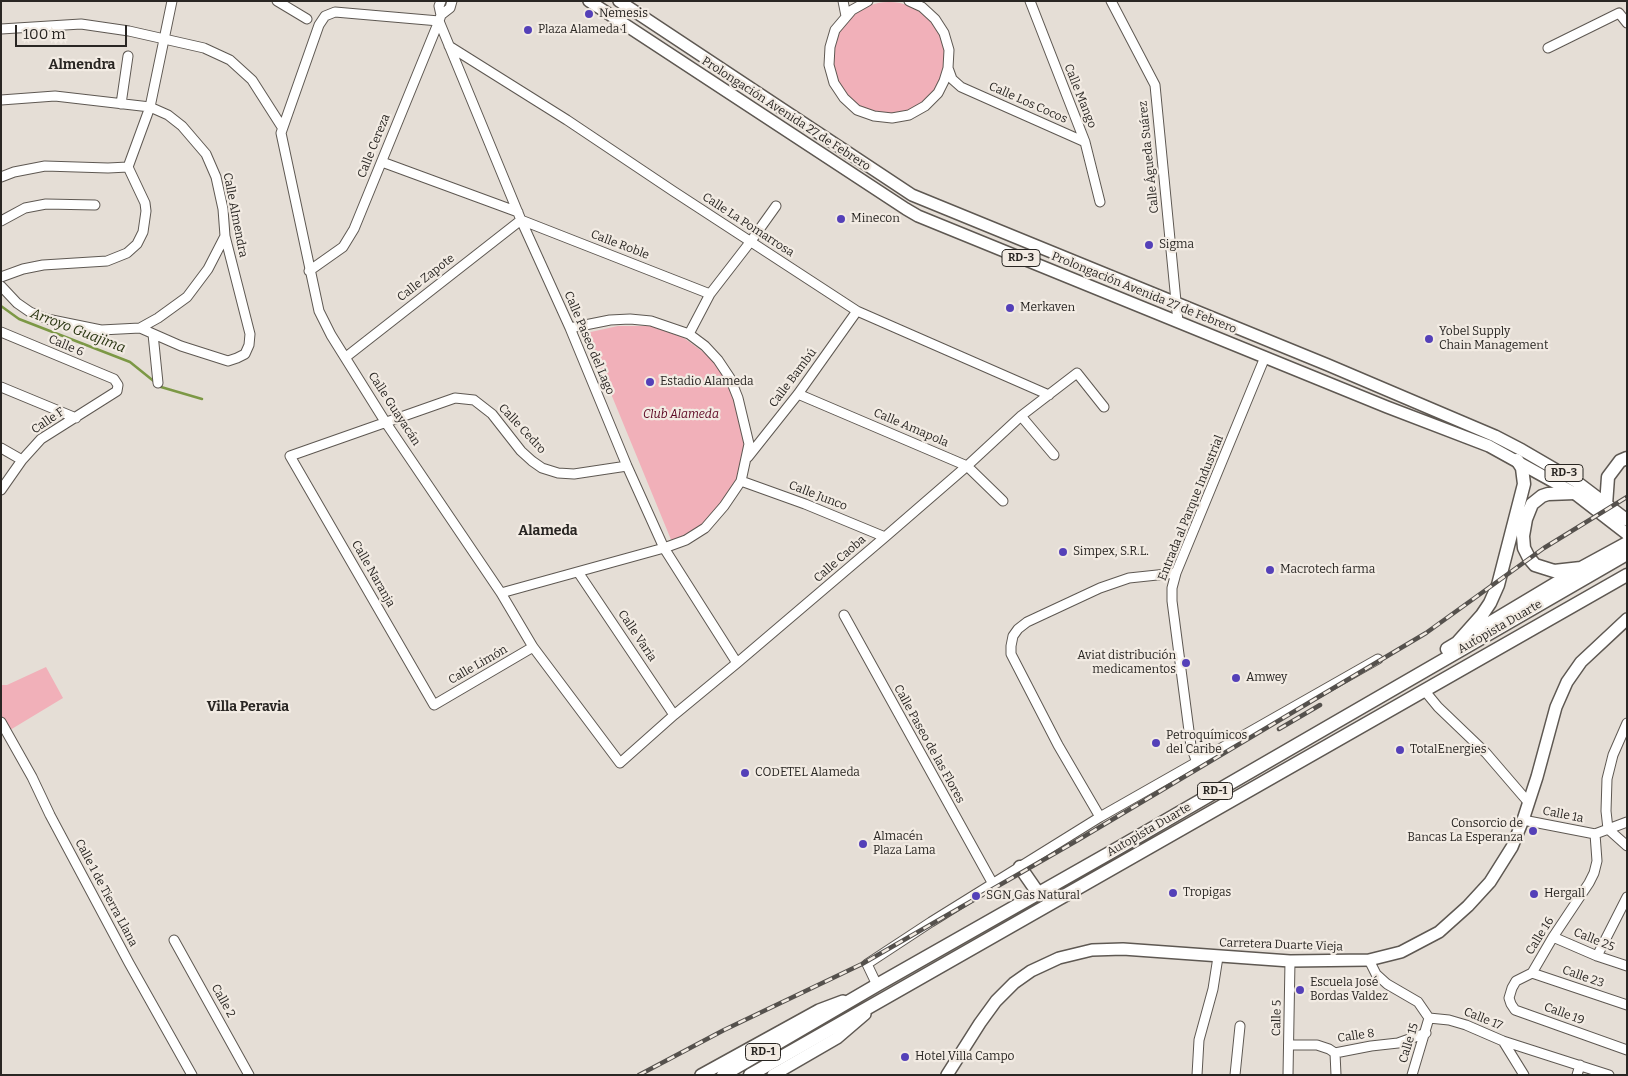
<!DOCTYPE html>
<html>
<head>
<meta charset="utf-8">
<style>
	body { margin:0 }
	#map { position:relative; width:1628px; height:1076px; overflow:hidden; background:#e5ded6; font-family:Bitter,serif }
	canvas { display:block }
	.frame { position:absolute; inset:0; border:2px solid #292623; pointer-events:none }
	.scale { position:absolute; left:15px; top:25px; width:112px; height:22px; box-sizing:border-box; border:2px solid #292623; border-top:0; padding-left:6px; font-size:15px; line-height:18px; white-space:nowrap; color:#292623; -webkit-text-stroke:4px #f2ebe3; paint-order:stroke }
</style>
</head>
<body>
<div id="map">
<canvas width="1628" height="1076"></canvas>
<div class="frame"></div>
<div class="scale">100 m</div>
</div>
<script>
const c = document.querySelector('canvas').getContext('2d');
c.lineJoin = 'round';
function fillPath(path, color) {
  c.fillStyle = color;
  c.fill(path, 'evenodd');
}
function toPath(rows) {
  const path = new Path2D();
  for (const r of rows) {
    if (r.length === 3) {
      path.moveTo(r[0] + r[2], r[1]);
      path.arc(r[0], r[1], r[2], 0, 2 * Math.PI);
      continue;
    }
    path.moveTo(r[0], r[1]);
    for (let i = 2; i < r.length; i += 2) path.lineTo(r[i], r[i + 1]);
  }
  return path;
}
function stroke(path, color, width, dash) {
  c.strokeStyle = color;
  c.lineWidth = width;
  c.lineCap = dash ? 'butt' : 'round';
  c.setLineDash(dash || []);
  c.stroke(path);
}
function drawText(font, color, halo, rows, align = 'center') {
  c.font = font + ' Bitter,serif';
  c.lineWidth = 4.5;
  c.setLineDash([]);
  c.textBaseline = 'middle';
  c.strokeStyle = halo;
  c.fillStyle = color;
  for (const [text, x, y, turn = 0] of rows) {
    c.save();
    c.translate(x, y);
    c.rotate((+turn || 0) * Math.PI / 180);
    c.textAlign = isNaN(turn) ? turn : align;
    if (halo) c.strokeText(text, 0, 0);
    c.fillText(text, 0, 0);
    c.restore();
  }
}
const green = toPath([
	[889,58,56],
	[618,326,651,326,684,338,710,357,733,391,746,445,738,480,716,510,697,529,672,542,586,333],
	[46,667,63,698,10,730,1,717,1,685,7,685]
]);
const stream = toPath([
	[1,306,19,319,130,362,161,387,202,399]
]);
const minor = toPath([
	[277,1,307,19],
	[843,1,846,16],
	[868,1,852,10,835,30,830,47,829,65,834,83,844,98,857,110,874,116,892,118,909,115,925,106,938,93,944,81,948,68,949,50,944,33,935,19,922,7,909,1],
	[1030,1,1085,142,1100,202],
	[1111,1,1155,85,1178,322],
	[441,15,450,8,452,1],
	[1,29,81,24,129,31,204,48,230,60,252,80,282,127],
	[449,46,567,120,673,191,857,311,1049,395],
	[1548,48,1619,13,1627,23],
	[948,68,952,79,961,87,1085,142],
	[1,100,55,96,150,107,168,115,182,126,206,154,216,177,223,209,225,236,250,334,249,345,245,354,237,358,228,361,181,346,140,328,101,330,47,319,30,312,17,303,1,286],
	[121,104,128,56],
	[382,162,518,212],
	[128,167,150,107,172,1],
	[1,177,14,172,45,166,108,168,128,167],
	[1,221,25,208,46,204,95,205],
	[309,271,343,247,354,229,439,21,441,15,439,6,441,1],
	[1,277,23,269,43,265,107,261,127,253,137,244,143,232,146,211,145,203,128,167],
	[140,328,158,318,187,297,208,269,225,236],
	[1,332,114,379,118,385,117,391,41,439,22,460,1,490],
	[153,334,158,383],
	[689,334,710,294,751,241,776,206],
	[346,357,521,220,710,294],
	[1,387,76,418],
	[798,394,967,466,1003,501],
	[1021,416,1054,455],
	[1,448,22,460],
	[748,457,798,394,857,311],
	[741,481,805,504,885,537],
	[578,572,674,715],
	[501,593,664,548,686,540,705,528,724,506,741,481,749,444,738,398,730,378,718,360,705,346,689,334,651,321,630,319,610,320,570,328],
	[844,615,993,884],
	[533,647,434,705,290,456,455,398,474,400,492,414,521,451,532,461,542,468,558,473,574,474,627,466],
	[737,663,664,548,627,466,570,328,521,220,439,21,335,12,325,16,319,25,281,133,319,311,331,335,386,423,501,593,533,647,620,763,674,715,737,663,885,537,967,466,1021,416,1077,373,1104,407],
	[1424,690,1438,707,1486,753,1529,803],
	[1,722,32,777,50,815,129,963,192,1075],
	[1627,723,1613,755,1607,779,1606,811,1608,829,1627,846],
	[1197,763,1191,746,1172,601,1172,588,1176,573,1265,357],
	[1100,817,1058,745,1011,654,1011,646,1013,636,1018,629,1027,622,1100,588,1129,578,1176,573],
	[1523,820,1595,834,1627,822],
	[1595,834,1597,861,1594,873,1589,883,1553,937,1532,973,1516,981,1512,988,1509,998,1511,1004,1515,1010,1627,1050],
	[1553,937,1597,956,1627,966],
	[174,940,249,1075],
	[1597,956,1627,897],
	[1369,960,1376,974,1387,984,1418,1002,1429,1018,1449,1020,1466,1025,1503,1041,1609,1075],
	[1532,973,1627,1005],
	[877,985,867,964,931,922,1100,817,1378,659],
	[1503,1041,1524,1075],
	[1289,1045,1317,1045,1329,1049,1335,1053,1371,1046,1398,1043,1426,1033],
	[1335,1053,1336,1075],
	[1197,1075,1199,1040,1213,989,1218,957],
	[1235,1075,1240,1026],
	[1288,1075,1290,961],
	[1412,1075,1429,1018],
	[1577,1075,1580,1065]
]);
const major = toPath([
	[589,1,906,209,918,216,1387,407,1489,446,1574,493,1627,534],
	[619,1,912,195,1328,365,1495,436,1522,450,1577,482,1627,520],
	[701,1075,819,1010,843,1001],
	[773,1075,837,1038,865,1014],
	[947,1075,980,1023,996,1001,1014,983,1031,971,1059,958,1092,950,1123,949,1290,961,1369,960,1401,952,1439,932,1468,906,1490,882,1512,847,1523,820,1537,777,1556,707,1567,682,1581,662,1627,619]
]);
const highway = toPath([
	[1575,493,1548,494,1542,496,1532,504,1526,519,1523,536,1524,548,1529,558,1535,565,1554,571,1581,568,1627,543],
	[1606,505,1608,477,1620,461,1627,458],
	[1478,630,1575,572],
	[1447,649,1457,643,1482,615,1490,603,1498,585,1524,484,1522,468,1517,460],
	[1020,867,1038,893],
	[723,1075,877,985,1120,847,1627,554],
	[750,1075,1627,575]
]);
const rail = toPath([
	[1279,729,1320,705],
	[639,1075,724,1030,862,964,1078,840,1426,633,1544,548,1627,497]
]);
const markers = [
	[589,14,5,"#5440b8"],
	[528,30,5,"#5440b8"],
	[841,219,5,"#5440b8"],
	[1149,245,5,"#5440b8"],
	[1010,308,5,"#5440b8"],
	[1429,339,5,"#5440b8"],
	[650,382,5,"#5440b8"],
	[1063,552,5,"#5440b8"],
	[1270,570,5,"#5440b8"],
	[1186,663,5,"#5440b8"],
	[1236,678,5,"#5440b8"],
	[1156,743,5,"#5440b8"],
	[1400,750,5,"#5440b8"],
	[745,773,5,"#5440b8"],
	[1533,831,5,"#5440b8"],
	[863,844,5,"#5440b8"],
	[1173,893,5,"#5440b8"],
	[1534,894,5,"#5440b8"],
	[976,896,5,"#5440b8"],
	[1300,990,5,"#5440b8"],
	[905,1057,5,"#5440b8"]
];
const shields = [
	[1021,258,38],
	[1564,473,38],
	[1215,791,35],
	[763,1052,35]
];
const shieldNames = [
	["RD-3",1021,258],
	["RD-3",1564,473],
	["RD-1",1215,791],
	["RD-1",763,1052]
];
const poiNames = [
	["Nemesis",599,14],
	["Plaza Alameda 1",538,30],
	["Minecon",851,219],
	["Sigma",1159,245],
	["Merkaven",1020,308],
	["Yobel Supply",1439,332],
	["Chain Management",1439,346],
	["Estadio Alameda",660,382],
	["Simpex, S.R.L.",1073,552],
	["Macrotech farma",1280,570],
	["Aviat distribución",1176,656,"right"],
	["medicamentos",1176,670,"right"],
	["Amwey",1246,678],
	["Petroquímicos",1166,736],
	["del Caribe",1166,750],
	["TotalEnergies",1410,750],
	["CODETEL Alameda",755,773],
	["Consorcio de",1523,824,"right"],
	["Bancas La Esperanza",1523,838,"right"],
	["Almacén",873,837],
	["Plaza Lama",873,851],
	["Tropigas",1183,893],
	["Hergall",1544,894],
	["SGN Gas Natural",986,896],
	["Escuela José",1310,983],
	["Bordas Valdez",1310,997],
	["Hotel Villa Campo",915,1057]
];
const streetNames = [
	["Calle Mango",1080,96,68],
	["Calle Los Cocos",1028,103,24],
	["Prolongación Avenida 27 de Febrero",786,114,33],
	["Calle Cereza",374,146,-68],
	["Calle Águeda Suárez",1149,157,-96],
	["Calle Almendra",235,215,79],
	["Calle La Pomarrosa",748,225,33],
	["Calle Roble",620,245,21],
	["Calle Zapote",426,278,-38],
	["Prolongación Avenida 27 de Febrero",1144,293,22],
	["Calle Paseo del Lago",589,343,67],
	["Calle 6",66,346,23],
	["Calle Bambú",793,378,-53],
	["Calle Guayacán",394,409,57],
	["Calle F",48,421,-34],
	["Calle Amapola",911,428,23],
	["Calle Cedro",522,429,47],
	["Calle Junco",818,496,21],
	["Entrada al Parque Industrial",1191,508,-68],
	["Calle Caoba",840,559,-41],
	["Calle Naranja",373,574,60],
	["Autopista Duarte",1500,627,-30],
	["Calle Varia",637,636,56],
	["Calle Limón",478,665,-30],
	["Calle Paseo de las Flores",929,744,61],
	["Calle 1a",1563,815,11],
	["Autopista Duarte",1149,830,-30],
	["Calle 1 de Tierra Llana",106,893,62],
	["Calle 16",1540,936,-58],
	["Calle 25",1594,940,22],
	["Carretera Duarte Vieja",1281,945,2],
	["Calle 23",1583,977,19],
	["Calle 2",223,1001,61],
	["Calle 19",1564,1014,20],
	["Calle 5",1277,1018,-89],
	["Calle 17",1483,1019,22],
	["Calle 8",1356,1036,-8],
	["Calle 15",1409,1043,-73]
];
const parkNames = [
	["Club Alameda",681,415]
];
const neighbourhoodNames = [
	["Almendra",82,65],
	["Alameda",548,531],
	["Villa Peravia",248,707]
];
const waterNames = [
	["Arroyo Guajima",78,331,21]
];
fillPath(green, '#f1b0b9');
stroke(stream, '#7c9845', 2.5);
stroke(minor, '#5e5852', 11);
stroke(major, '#5e5852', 14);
stroke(highway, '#5e5852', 15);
stroke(minor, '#fff', 9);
stroke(major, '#fff', 11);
stroke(highway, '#fff', 12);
stroke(rail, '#55514d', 4.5);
stroke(rail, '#f2ebe3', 2.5, [8]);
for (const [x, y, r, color] of markers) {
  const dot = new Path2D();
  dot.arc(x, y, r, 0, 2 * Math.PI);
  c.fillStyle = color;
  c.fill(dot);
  stroke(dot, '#f2ebe3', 2);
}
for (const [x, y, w] of shields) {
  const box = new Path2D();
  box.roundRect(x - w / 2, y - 8.5, w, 17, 4);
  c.fillStyle = '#f2ebe3';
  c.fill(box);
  stroke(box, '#292623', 1);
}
drawText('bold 11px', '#292623', null, shieldNames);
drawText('12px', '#292623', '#f2ebe3', poiNames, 'left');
drawText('12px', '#292623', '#f2ebe3', streetNames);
drawText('italic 12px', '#5b0521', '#f2ebe3', parkNames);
drawText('bold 14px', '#292623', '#f2ebe3', neighbourhoodNames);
drawText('italic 14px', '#27330f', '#f2ebe3', waterNames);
</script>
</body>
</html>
